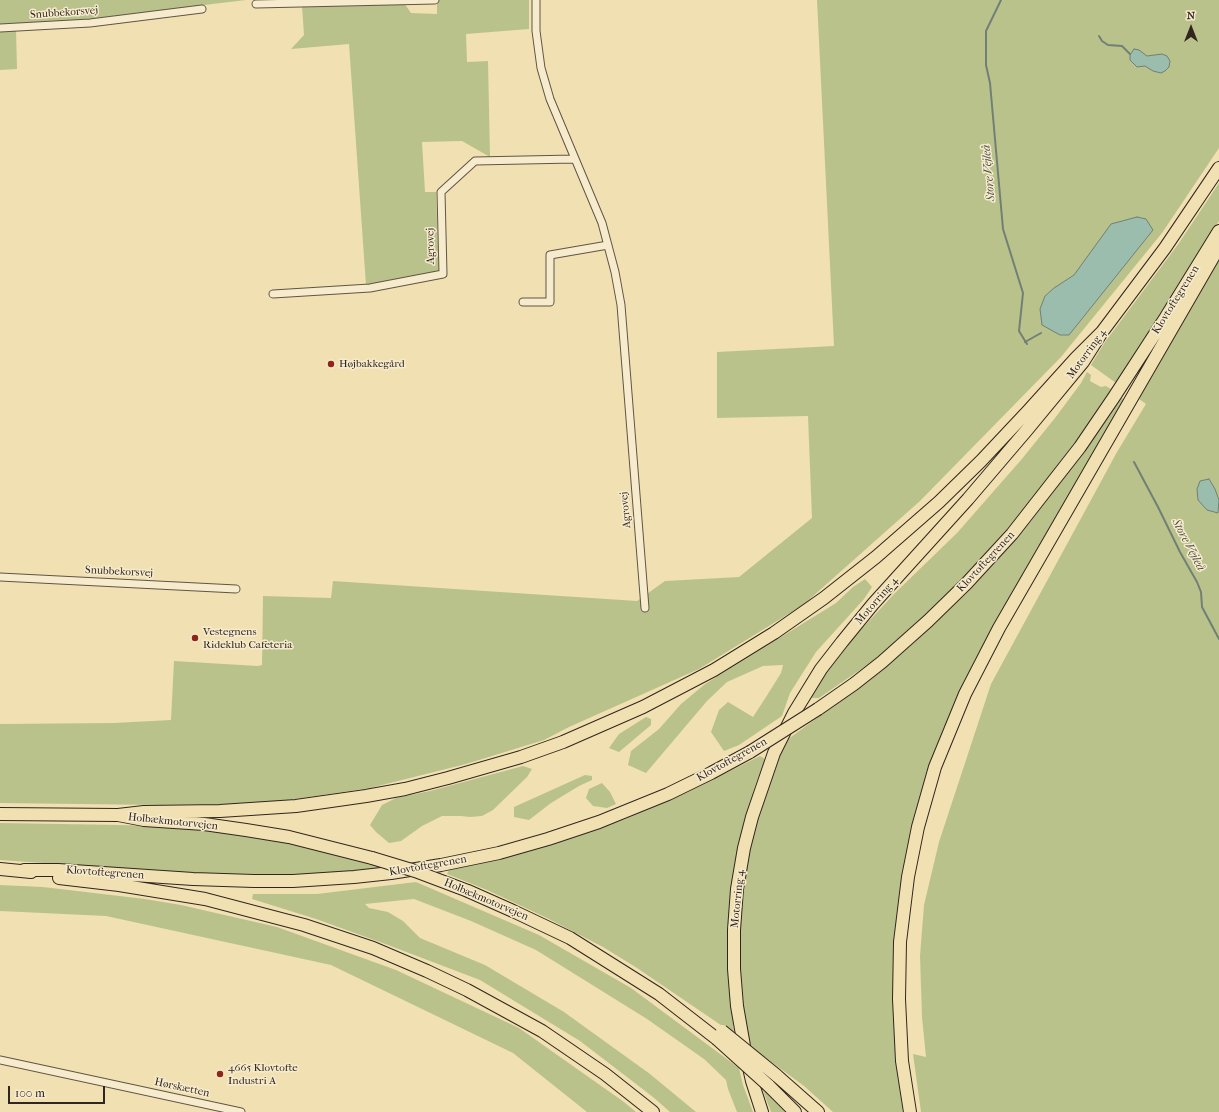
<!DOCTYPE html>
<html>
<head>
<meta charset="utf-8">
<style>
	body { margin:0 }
	#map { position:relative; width:1219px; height:1112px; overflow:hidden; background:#f1e0b2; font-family:"IM FELL French Canon",serif }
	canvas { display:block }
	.north { position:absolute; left:1171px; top:8px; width:40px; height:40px; -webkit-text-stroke:3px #f6ebcd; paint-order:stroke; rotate:0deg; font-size:11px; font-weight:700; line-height:16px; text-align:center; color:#31251f }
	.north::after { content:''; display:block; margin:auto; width:14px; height:18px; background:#31251f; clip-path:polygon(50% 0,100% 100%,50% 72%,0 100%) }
	.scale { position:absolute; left:8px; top:1086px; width:97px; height:18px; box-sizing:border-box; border:2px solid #31251f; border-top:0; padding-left:5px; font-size:12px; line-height:14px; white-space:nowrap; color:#31251f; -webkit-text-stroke:3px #f6ebcd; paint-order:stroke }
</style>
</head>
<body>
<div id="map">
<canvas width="1219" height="1112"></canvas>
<div class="north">N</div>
<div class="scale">100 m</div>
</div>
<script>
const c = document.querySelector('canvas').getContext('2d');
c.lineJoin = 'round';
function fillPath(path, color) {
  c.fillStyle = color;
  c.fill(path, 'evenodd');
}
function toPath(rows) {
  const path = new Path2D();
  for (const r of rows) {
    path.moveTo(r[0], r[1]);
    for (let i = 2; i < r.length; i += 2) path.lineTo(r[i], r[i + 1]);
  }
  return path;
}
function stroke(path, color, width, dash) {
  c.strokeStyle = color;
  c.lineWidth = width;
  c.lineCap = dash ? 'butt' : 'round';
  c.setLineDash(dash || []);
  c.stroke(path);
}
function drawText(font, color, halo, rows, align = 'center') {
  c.font = font + ' "IM FELL French Canon",serif';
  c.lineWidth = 3;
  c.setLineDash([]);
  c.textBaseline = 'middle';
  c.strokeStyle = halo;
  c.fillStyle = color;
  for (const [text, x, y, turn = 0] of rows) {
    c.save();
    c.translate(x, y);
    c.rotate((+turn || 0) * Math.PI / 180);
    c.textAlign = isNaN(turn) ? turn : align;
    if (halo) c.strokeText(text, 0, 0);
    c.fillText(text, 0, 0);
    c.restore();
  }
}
const green = toPath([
	[0,0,246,0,88,19,0,25],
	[437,0,529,0,529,29,466,34,467,62,488,61,490,157,462,141,422,142,425,192,436,192,439,273,366,285,349,44,291,49,304,35,302,6,387,5,404,3,411,13,437,14],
	[817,0,1219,0,1219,148,1162,233,1061,357,920,501,803,605,699,669,569,727,544,740,466,764,370,788,261,804,158,805,0,803,0,724,114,723,171,720,174,661,258,666,262,665,263,596,331,598,333,581,637,601,665,581,739,577,812,518,808,416,717,418,717,352,834,346],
	[16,30,17,69,0,70,0,31],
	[1219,183,1219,221,1152,329,1116,383,1091,365,1092,363,1105,342,1179,243],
	[1219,260,1219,1112,921,1112,913,1054,926,1057,922,1017,920,956,924,905,939,842,991,684,1117,452,1146,404,1139,399],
	[1087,372,1091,375,1090,381,1101,387,1106,386,1111,389,1076,441,1024,510,976,564,933,611,886,652,819,698,809,698,832,661,895,593,957,533,1021,460,1055,418,1081,383],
	[1122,398,1125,401,1029,568,926,785,895,1012,896,1061,903,1112,833,1112,804,1086,747,1044,739,990,739,912,749,844,784,742,865,683,907,649,967,593,1016,539,1044,504,1094,438],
	[865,579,872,587,864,599,816,652,790,693,782,716,739,745,724,751,711,732,719,710,728,702,753,717,766,697,781,673,783,665,763,666,727,682,707,701,646,773,628,765,631,751,659,729,681,704,705,684,836,603,853,587],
	[646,717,651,719,651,725,619,752,609,748,619,734],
	[760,756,765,759,755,786,743,828,733,874,731,894,728,931,728,965,734,1034,637,968,603,947,547,918,487,890,447,874,449,870,486,862,546,846,623,820,686,793],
	[523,766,532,769,527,777,493,810,482,816,470,817,461,816,442,816,422,826,401,841,389,843,376,832,370,825,382,805,396,798,430,791],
	[585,775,592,776,592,780,579,786,551,803,529,820,514,817,514,807],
	[602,783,610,792,616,804,607,808,593,806,586,798,589,789],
	[0,823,119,825,157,826,215,832,280,841,335,854,379,866,379,868,315,874,261,876,190,873,0,860],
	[416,882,539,935,631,988,739,1068,743,1085,753,1112,737,1112,728,1089,726,1080,704,1059,647,1019,536,950,471,921,414,899,365,904,369,908,388,912,403,921,420,938,485,965,564,1012,650,1074,696,1112,670,1112,653,1097,580,1041,480,980,388,945,316,919,252,899,253,894,317,894],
	[0,885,43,887,145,899,181,905,277,927,396,970,519,1028,624,1102,636,1112,587,1112,513,1053,331,965,106,916,0,911],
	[762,1088,785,1112,771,1112]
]);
const water = toPath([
	[1134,49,1139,50,1147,56,1162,54,1167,56,1170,61,1169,67,1165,71,1161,73,1153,71,1145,66,1137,67,1130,60,1130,55,1134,49],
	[1137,217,1146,219,1153,230,1069,335,1060,335,1042,325,1040,309,1045,296,1054,288,1074,275,1111,224,1137,217],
	[1209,479,1215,489,1219,500,1218,513,1207,510,1198,500,1197,489,1200,481,1209,479]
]);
const stream = toPath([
	[1001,0,986,31,986,65,990,83,1003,229,1023,293,1019,331,1027,344],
	[1099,36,1102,41,1108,45,1122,46,1130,54],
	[1025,342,1041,333],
	[1134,462,1158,507,1180,552,1197,582,1201,592,1202,607,1219,639]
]);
const street = toPath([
	[536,0,536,31,541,68,550,99,602,223,615,272,621,305,645,608],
	[256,4,435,0],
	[0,28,90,23,202,9],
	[273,294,370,288,443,274,441,192,475,161,574,159],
	[523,302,550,302,550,255,608,245],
	[0,577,236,589],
	[0,1060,241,1112]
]);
const highway = toPath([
	[818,709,854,684,882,662,928,621,966,584,1012,534,1080,447,1114,397,1166,317,1219,231],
	[0,814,118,815,144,820,204,824,246,830,289,837,372,858],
	[118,815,144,812,220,811,296,806,366,796,405,789,448,778,521,757,563,742,643,707,714,670,774,633,824,598,876,557,939,502,981,461,1028,411,1076,358,1102,332],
	[0,869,31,872],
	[24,870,58,870,193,879,254,881,293,881,354,877,391,873,441,865,499,853,548,839,599,822,668,794,711,773,750,752],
	[59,878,119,885,205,899,304,925,373,948,427,971,467,990,542,1031,605,1074,653,1112],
	[468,891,513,911,570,938,659,994,717,1039],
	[776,1075,818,1112],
	[768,1085,795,1112],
	[762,1112,752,1081,744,1046,737,1006,734,969,734,930,737,889,744,848,752,817,774,753,794,713,821,669,842,642,873,604,968,499,1026,431,1083,362,1102,332,1165,248,1219,168],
	[910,1112,902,1061,899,999,900,942,908,877,918,827,935,767,965,694,999,628,1219,247]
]);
const highwayBridge = toPath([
	[750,752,818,709],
	[372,858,415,871,468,891],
	[722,1031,776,1075],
	[717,1039,768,1085]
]);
const markers = [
	[331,364,4,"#8f2418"],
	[195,638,4,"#8f2418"],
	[220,1074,4,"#8f2418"]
];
const streetNames = [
	["Snubbekorsvej",64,13,-4],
	["Agrovej",431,246,-91],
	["Klovtoftegrenen",1176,300,-58],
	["Motorring 4",1087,354,-54],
	["Agrovej",626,510,-95],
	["Klovtoftegrenen",986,562,-47],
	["Snubbekorsvej",119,572,3],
	["Motorring 4",877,601,-49],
	["Klovtoftegrenen",732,760,-29],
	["Holbækmotorvejen",173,822,6],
	["Klovtoftegrenen",428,866,-10],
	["Klovtoftegrenen",105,873,4],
	["Motorring 4",738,899,-84],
	["Holbækmotorvejen",486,900,23],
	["Hørskætten",182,1088,12]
];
const poiNames = [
	["Højbakkegård",339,364],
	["Vestegnens",203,632],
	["Rideklub Cafeteria",203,645],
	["4665 Klovtofte",228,1068],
	["Industri A",228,1081]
];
const waterNames = [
	["Store Vejleå",989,173,-95],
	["Store Vejleå",1188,545,62]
];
fillPath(green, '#bac28c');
fillPath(water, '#9bbdae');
stroke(water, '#718075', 1);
stroke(stream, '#718075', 2);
stroke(street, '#615444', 9);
stroke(highway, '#31251f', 14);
stroke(street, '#f6ebcd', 7);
stroke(highway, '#f1e0b2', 12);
stroke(highwayBridge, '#31251f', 14, []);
stroke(highwayBridge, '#f1e0b2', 12);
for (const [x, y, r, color] of markers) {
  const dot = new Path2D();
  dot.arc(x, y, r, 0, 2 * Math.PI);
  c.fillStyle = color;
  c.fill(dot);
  stroke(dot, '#f6ebcd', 1.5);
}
drawText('11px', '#31251f', '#f6ebcd', streetNames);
drawText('11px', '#31251f', '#f6ebcd', poiNames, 'left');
drawText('italic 12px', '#51534a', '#f6ebcd', waterNames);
</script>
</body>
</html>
